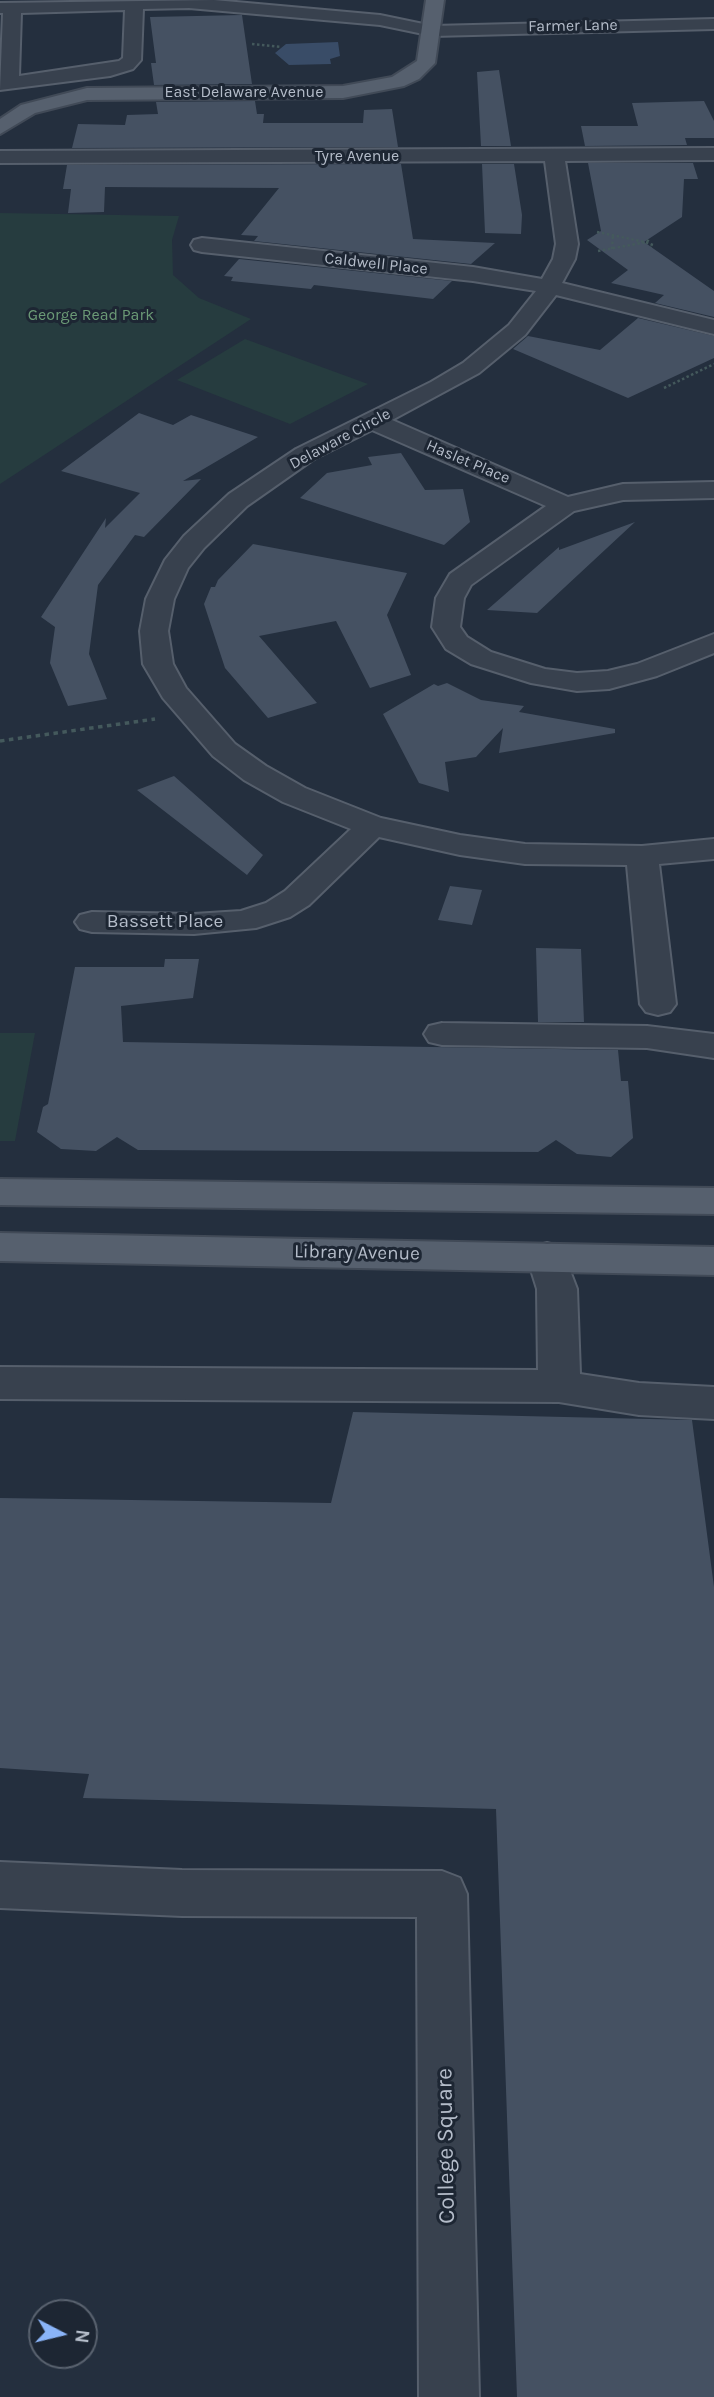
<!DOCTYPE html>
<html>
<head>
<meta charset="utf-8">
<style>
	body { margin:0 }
	#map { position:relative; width:714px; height:2397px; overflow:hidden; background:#242f3e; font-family:Karla,sans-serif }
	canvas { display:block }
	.north { position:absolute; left:28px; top:2299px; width:70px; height:70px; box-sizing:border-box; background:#1d2633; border:2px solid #59626f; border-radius:50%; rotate:97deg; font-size:19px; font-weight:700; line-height:28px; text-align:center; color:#b4bcc9 }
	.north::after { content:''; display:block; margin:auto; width:24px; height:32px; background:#8ab4f8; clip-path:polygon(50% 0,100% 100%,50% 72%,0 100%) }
</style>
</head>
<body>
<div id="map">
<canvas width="714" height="2397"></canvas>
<div class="north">N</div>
</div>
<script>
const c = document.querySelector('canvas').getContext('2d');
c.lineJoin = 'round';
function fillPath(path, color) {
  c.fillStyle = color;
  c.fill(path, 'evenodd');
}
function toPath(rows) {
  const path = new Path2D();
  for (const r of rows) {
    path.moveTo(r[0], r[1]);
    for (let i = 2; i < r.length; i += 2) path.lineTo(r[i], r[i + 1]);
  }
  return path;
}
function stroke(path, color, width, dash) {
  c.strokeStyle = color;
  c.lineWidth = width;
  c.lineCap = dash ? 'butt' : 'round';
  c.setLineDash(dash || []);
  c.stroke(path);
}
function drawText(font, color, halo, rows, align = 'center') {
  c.font = font + ' Karla,sans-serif';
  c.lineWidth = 6;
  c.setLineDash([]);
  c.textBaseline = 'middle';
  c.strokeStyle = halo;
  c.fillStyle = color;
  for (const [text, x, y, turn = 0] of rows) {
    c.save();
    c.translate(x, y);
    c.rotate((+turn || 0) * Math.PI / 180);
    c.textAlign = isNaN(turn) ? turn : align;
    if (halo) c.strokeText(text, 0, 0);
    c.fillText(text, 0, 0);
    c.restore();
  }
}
const green = toPath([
	[0,213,179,216,172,240,173,275,199,298,251,319,0,484],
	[245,339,368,384,290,424,177,380],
	[0,1033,35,1033,15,1141,0,1141]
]);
const water = toPath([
	[338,42,340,56,330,59,331,64,289,65,275,53,286,44]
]);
const building = toPath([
	[242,15,252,84,154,85,151,63,156,63,150,17],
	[499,70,511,146,481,146,477,72],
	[255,101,257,114,264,114,263,123,363,123,364,110,392,109,398,147,72,148,78,124,125,125,127,115,158,114,156,102],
	[704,101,714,121,714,138,685,138,687,145,585,146,581,126,638,126,632,103],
	[588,163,693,163,698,179,684,179,682,217,644,242,714,291,714,317,655,303,664,295,611,283,628,270,587,240,601,231],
	[401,164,413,239,495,243,471,264,254,241,258,236,241,235,279,188,105,187,104,212,68,213,71,189,63,189,67,165],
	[482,164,514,164,522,215,521,234,485,233],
	[239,259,452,281,433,299,314,285,311,289,231,281,233,277,224,276],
	[638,318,714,336,714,358,628,398,513,349,528,336,600,350],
	[139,413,173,425,191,415,258,437,183,481,201,479,144,537,135,535,98,585,89,654,107,699,68,706,50,663,55,627,41,617,106,518,105,528,140,493,61,471],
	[401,453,425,490,463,489,470,522,444,545,300,498,327,473,372,465,368,457],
	[635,522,537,613,487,610,559,547,559,550],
	[253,544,407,573,387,615,411,675,370,688,336,621,259,636,317,703,268,718,225,668,204,604,211,587,215,587,218,580],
	[447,683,481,700,524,706,519,712,615,729,615,733,499,753,503,728,476,757,445,762,449,792,419,783,383,714,434,684,438,686],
	[174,776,263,855,247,875,137,790],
	[450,886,482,890,472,925,438,920],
	[536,948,581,949,584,1022,538,1022],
	[165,959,199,959,193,998,121,1006,123,1042,618,1050,621,1081,628,1081,633,1138,611,1157,577,1154,556,1140,538,1152,138,1150,117,1137,96,1151,61,1149,37,1132,43,1107,48,1104,75,967,164,967],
	[353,1412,692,1420,714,1587,714,2397,517,2397,496,1809,83,1798,89,1774,0,1768,0,1498,331,1503]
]);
const pathFar1 = toPath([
	[252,44,281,47],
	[597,232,645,242,653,245,651,247],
	[612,249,613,234],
	[598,251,647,242,649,239],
	[664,388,714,364]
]);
const path = toPath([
	[0,741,155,719]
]);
const minor = toPath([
	[214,0,380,15,433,26,714,19,714,29,433,36,380,25,189,8,143,9,141,60,133,69,110,76,0,90,3,13,0,13,0,3,214,0],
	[125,10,123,58,119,61,19,76,21,13,125,10],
	[714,148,714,160,565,161,578,244,575,259,562,283,714,320,714,334,556,295,525,335,479,373,392,420,568,497,623,484,714,482,714,498,623,500,574,511,471,585,464,598,460,627,467,637,491,652,545,669,577,673,608,671,637,664,714,634,714,653,657,676,609,689,577,691,531,683,471,664,446,649,432,627,436,598,450,574,546,506,372,430,314,459,247,506,204,548,188,568,174,599,168,631,173,664,186,688,235,744,266,766,305,788,381,818,460,835,525,844,642,846,714,839,714,859,659,864,676,1004,670,1012,658,1015,646,1012,640,1004,627,865,525,864,460,855,379,837,309,905,290,917,256,928,194,934,92,932,80,929,75,922,80,915,92,912,194,914,241,911,266,903,285,891,351,829,283,802,244,780,213,756,163,698,143,664,140,631,146,599,165,560,184,536,229,494,296,449,431,382,463,363,509,325,536,291,473,281,202,252,194,250,191,245,194,240,202,238,473,267,542,279,553,259,556,244,545,161,0,163,0,151,714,148],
	[442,1023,647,1026,714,1034,714,1058,647,1048,442,1045,429,1042,424,1034,429,1026,442,1023],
	[547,1243,561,1247,577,1289,580,1374,639,1383,714,1387,714,1419,639,1415,559,1402,0,1399,0,1367,538,1370,537,1289,527,1257,533,1247,547,1243],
	[0,1862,182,1870,442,1871,460,1878,467,1894,479,2397,419,2397,417,1917,182,1916,0,1908,0,1862]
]);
const major = toPath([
	[426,0,444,0,435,63,419,79,404,86,343,98,87,100,35,113,0,134,0,119,21,105,87,88,343,86,392,77,417,61,426,0],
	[0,1179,714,1188,714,1214,0,1205,0,1179],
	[0,1233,714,1247,714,1275,0,1261,0,1233]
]);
const farStreetnames = [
	["Farmer Lane",573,26,-1],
	["East Delaware Avenue",244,92],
	["Tyre Avenue",357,156],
	["Caldwell Place",376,264,6],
	["Delaware Circle",340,439,-28],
	["Haslet Place",468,462,23]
];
const farParknames = [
	["George Read Park",91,315]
];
const streetNames = [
	["Bassett Place",165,922],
	["Library Avenue",357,1253,1]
];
const nearStreetnames = [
	["College Square",446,2146,-91]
];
fillPath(green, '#263c3f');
fillPath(water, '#394c67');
fillPath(building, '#455162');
stroke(minor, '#565f6c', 4);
stroke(major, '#414a57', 4);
stroke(pathFar1, '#44595c', 2.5, [2.5, 2.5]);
stroke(path, '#44595c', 3.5, [4.5, 4.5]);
fillPath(minor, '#38414e');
fillPath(major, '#56606e');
drawText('16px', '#b4bcc9', '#1d2633', farStreetnames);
drawText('16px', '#6b9a76', '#1d2633', farParknames);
drawText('19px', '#b4bcc9', '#1d2633', streetNames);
drawText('23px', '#b4bcc9', '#1d2633', nearStreetnames);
</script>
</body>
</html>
